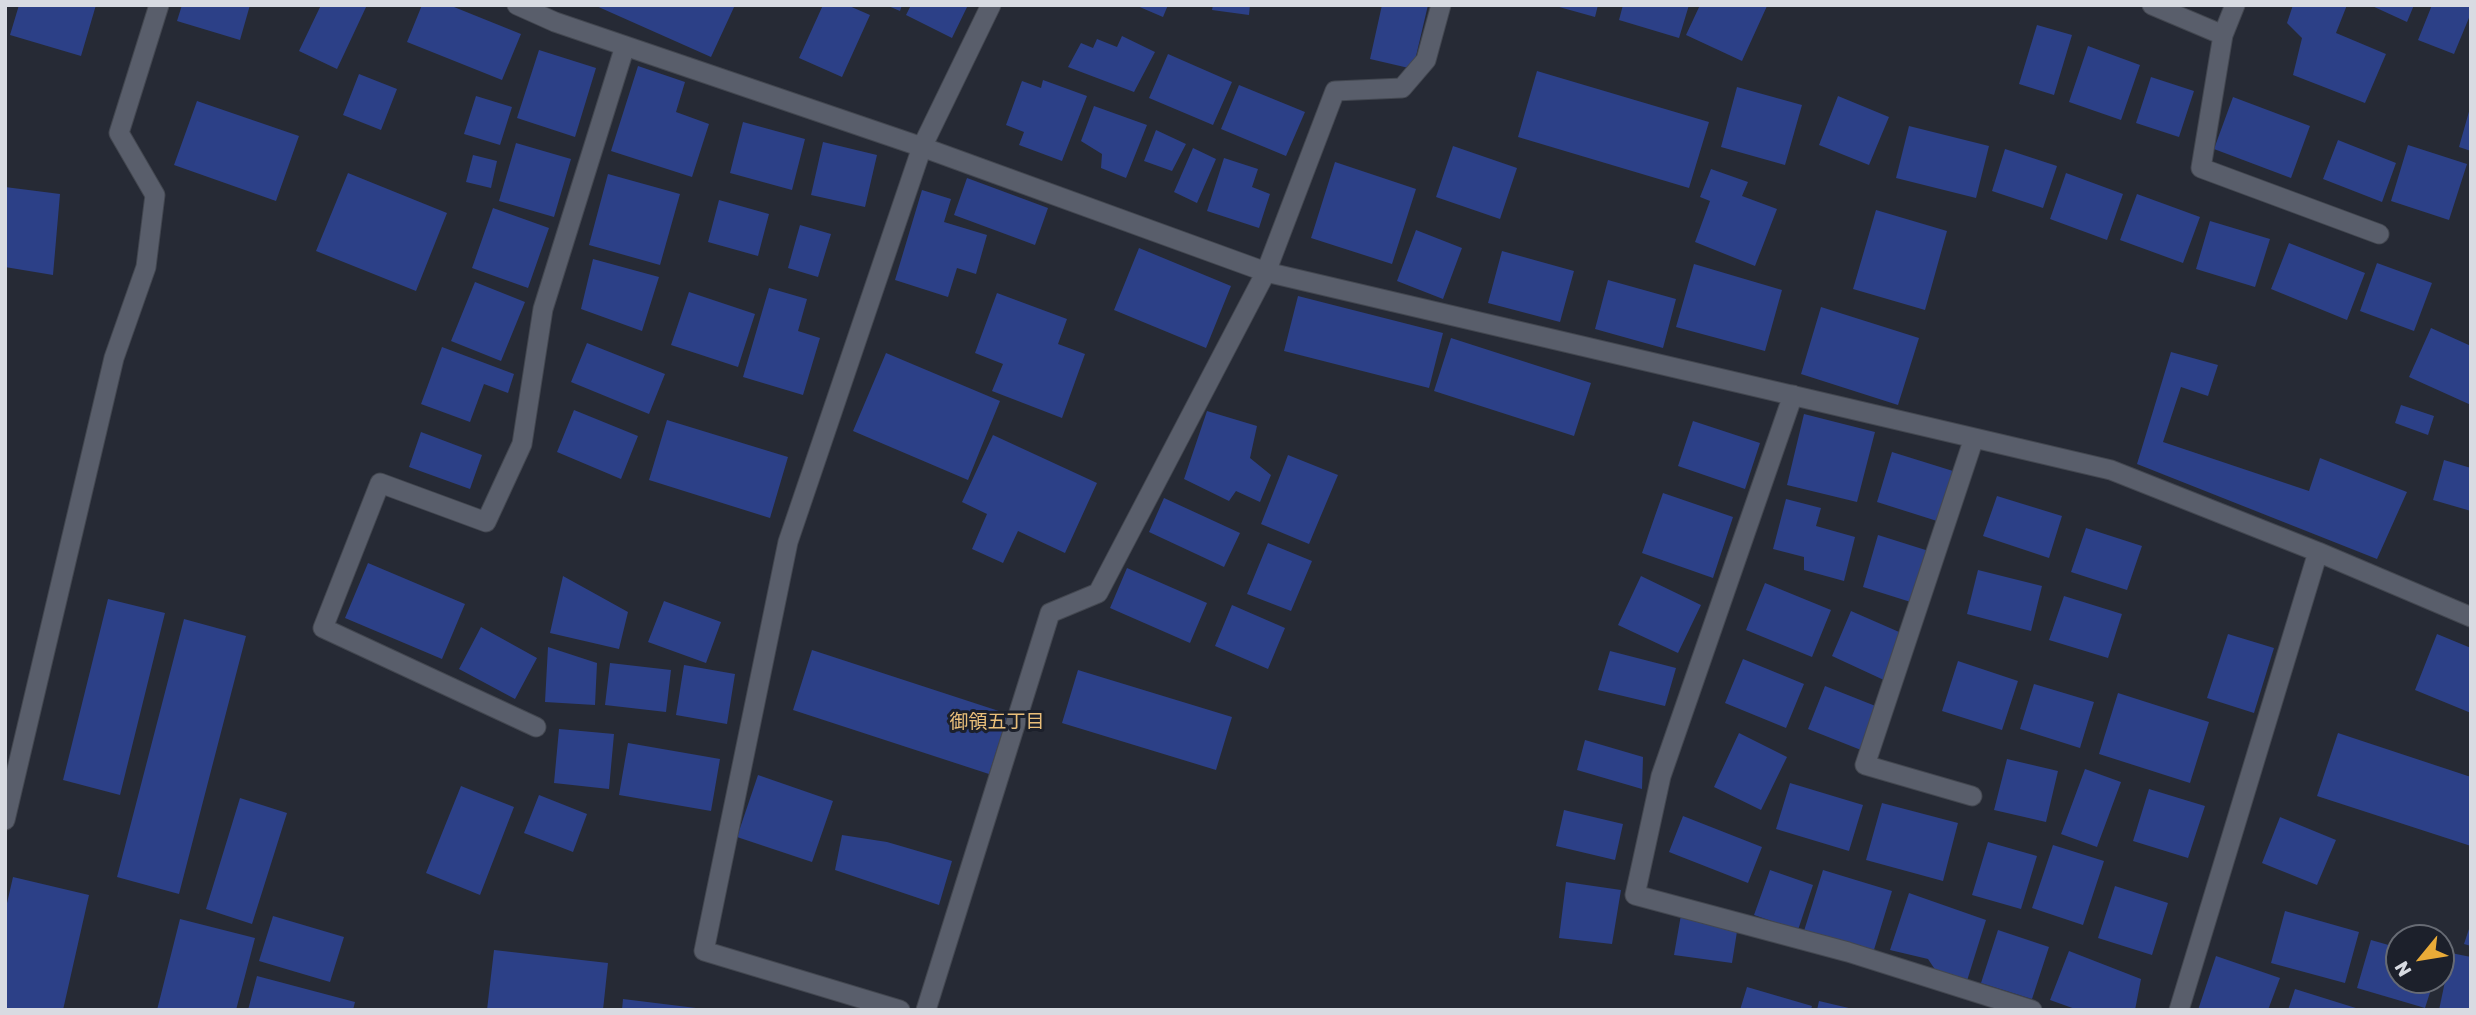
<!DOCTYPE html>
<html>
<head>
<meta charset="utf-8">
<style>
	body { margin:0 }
	#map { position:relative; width:2476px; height:1015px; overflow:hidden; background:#262a35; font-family:Rubik,sans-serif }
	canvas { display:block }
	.frame { position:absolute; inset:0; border:7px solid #d8dbe2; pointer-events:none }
	.north { position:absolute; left:2385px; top:924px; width:70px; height:70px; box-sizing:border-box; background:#1c202b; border:2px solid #676b74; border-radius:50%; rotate:240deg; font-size:19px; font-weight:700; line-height:28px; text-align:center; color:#d8dbe2 }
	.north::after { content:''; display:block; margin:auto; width:24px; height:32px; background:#e9ab38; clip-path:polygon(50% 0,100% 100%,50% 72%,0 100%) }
</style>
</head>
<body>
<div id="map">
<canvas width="2476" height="1015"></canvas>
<div class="frame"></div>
<div class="north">N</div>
</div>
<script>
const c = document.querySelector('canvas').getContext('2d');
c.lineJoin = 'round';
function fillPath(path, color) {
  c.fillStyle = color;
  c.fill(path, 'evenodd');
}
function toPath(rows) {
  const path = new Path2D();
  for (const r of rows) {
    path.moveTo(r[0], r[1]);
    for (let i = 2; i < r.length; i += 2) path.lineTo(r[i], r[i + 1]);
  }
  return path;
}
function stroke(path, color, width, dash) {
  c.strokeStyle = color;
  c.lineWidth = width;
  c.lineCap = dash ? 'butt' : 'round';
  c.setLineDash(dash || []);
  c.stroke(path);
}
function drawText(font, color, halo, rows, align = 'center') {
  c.font = font + ' Rubik,"Noto Sans JP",sans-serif';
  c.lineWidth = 6;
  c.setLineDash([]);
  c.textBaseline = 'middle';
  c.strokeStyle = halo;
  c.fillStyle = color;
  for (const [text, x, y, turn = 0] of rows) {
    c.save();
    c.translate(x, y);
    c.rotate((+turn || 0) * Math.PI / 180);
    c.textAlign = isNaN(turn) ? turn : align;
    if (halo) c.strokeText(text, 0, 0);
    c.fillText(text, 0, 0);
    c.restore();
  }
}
const building = toPath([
	[19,5,96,5,81,56,10,35],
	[182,5,250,5,240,40,177,21],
	[321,5,367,5,337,69,299,51],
	[422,5,449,5,521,34,502,80,407,42],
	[594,5,735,5,711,57],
	[823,5,847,5,870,15,842,77,799,58],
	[886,5,902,5,900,11],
	[911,5,968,5,952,38,906,15],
	[1135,5,1168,5,1163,17],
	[1213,5,1250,5,1249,15,1212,10],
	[1382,5,1428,5,1413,69,1370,59],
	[1552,5,1598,5,1595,17],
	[1623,5,1689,5,1679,38,1619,20],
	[1700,5,1767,6,1742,61,1686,35],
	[2293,5,2347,5,2336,33,2386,54,2365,103,2293,75,2302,38,2287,23],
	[2370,5,2414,5,2407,22],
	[2432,5,2471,5,2471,13,2454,54,2418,40],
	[2037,25,2072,35,2054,95,2019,84],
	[1122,36,1155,52,1134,92,1068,67,1081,43,1093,48,1097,39,1117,47],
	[2088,46,2140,65,2121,120,2069,102],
	[539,50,596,68,575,137,517,118],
	[1168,54,1232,82,1213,125,1149,98],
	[638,66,685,82,676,112,709,124,692,177,611,151],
	[1537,71,1709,122,1689,188,1518,137],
	[359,74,397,89,381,130,343,115],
	[2151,77,2194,91,2179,137,2136,123],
	[1043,80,1087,96,1062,161,1019,145,1024,132,1006,125,1022,81,1041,88],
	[1239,85,1305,112,1286,156,1221,129],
	[1737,87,1802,105,1785,165,1721,147],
	[476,96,512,107,500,145,464,134],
	[1838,96,1889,117,1869,165,1819,145],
	[2233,97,2310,126,2291,178,2214,149],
	[197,101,299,136,276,201,174,165],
	[1094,106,1147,125,1126,178,1101,168,1102,154,1081,141],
	[2470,108,2471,108,2471,151,2459,147],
	[743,122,805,139,792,190,730,173],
	[1909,126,1989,146,1976,198,1896,178],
	[1156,130,1186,144,1172,171,1144,161],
	[2338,140,2396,163,2382,202,2323,179],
	[823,142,877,155,865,207,811,195],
	[516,143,571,159,554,217,499,201],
	[2408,145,2467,164,2449,220,2391,201],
	[1453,146,1517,168,1500,219,1436,197],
	[1193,148,1216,159,1197,203,1174,192],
	[2005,149,2057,166,2043,208,1992,191],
	[473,155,497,161,491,188,466,182],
	[1224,158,1258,169,1252,187,1270,194,1259,228,1207,211],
	[1335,162,1416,189,1392,264,1311,238],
	[1711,169,1748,182,1742,196,1777,209,1755,266,1695,242,1710,201,1700,197],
	[348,173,447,213,416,291,316,251],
	[2066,173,2123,194,2107,240,2050,219],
	[608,174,680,194,660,265,589,245],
	[967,178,1048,208,1035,245,954,215],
	[5,187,60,194,53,275,5,267],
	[922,190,951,199,944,222,987,235,976,274,957,268,948,297,895,280],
	[2137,194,2200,217,2183,263,2120,240],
	[719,200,769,214,758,256,708,242],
	[493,208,549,228,528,288,472,268],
	[1876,210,1947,231,1925,310,1853,289],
	[2210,221,2270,239,2255,287,2196,269],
	[800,225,831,234,818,277,788,268],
	[1416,230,1462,248,1443,299,1397,281],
	[2289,243,2365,273,2347,320,2271,289],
	[1139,248,1231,286,1206,348,1114,310],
	[1502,251,1574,271,1560,322,1488,303],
	[593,259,659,277,642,331,581,309],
	[2377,263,2432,283,2414,331,2360,311],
	[1694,264,1782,290,1765,351,1676,327],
	[1608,280,1676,299,1663,348,1595,329],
	[475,282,525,302,501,361,451,341],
	[769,288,807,299,798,331,820,338,803,395,743,377],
	[689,292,755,314,738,367,671,345],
	[997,293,1067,319,1058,344,1085,354,1062,418,992,391,1003,364,975,353],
	[1298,296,1443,333,1429,388,1284,351],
	[1821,307,1919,338,1898,405,1801,374],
	[2431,328,2471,346,2471,405,2409,377],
	[1451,338,1591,383,1574,436,1434,391],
	[587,343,665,374,649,414,571,382],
	[442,347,514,374,508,393,484,384,470,422,421,404],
	[2171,352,2218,365,2208,396,2181,387,2163,442,2309,491,2320,458,2407,492,2377,559,2137,464],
	[886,353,1000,401,968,480,853,431],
	[2401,405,2434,416,2428,435,2395,423],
	[574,410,638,436,621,479,557,452],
	[1207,411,1257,426,1250,458,1271,475,1260,502,1236,491,1229,501,1184,479],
	[1804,414,1875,432,1857,502,1787,485],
	[667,420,788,457,770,518,649,480],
	[1693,421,1760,443,1745,489,1678,466],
	[421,432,482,455,470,489,409,467],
	[993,435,1097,483,1065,553,1018,531,1003,563,972,549,987,514,962,502],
	[1892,452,1953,471,1937,521,1877,502],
	[1288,455,1338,475,1309,544,1261,524],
	[2444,460,2471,468,2471,511,2433,500],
	[1663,493,1733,517,1713,578,1642,553],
	[1997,496,2062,516,2049,558,1983,536],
	[1164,498,1240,533,1224,567,1149,532],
	[1786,499,1821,508,1816,526,1855,537,1844,581,1804,570,1804,557,1773,549],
	[2086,528,2142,546,2127,590,2071,572],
	[1878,535,1932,552,1917,604,1863,587],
	[1268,543,1312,561,1291,611,1247,594],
	[368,563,465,604,442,659,345,618],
	[1127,568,1207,603,1190,643,1110,608],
	[1978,570,2042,586,2031,631,1967,614],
	[563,576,628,612,619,649,550,633],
	[1641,576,1701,605,1678,653,1618,625],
	[1765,583,1831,610,1812,657,1746,630],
	[2064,596,2122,614,2108,658,2049,640],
	[108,599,165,613,120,795,63,780],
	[664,601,721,622,706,663,648,642],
	[1232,605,1285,628,1268,669,1215,646],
	[1851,611,1906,635,1886,681,1832,656],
	[184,619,246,636,179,894,117,877],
	[481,627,537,658,515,699,459,669],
	[2228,634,2274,648,2254,713,2207,698],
	[2437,634,2471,648,2471,713,2415,690],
	[548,647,597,663,595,705,545,702],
	[812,650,1008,714,989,774,793,710],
	[1610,651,1676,668,1665,706,1598,690],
	[1743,659,1804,684,1786,728,1725,703],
	[1958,661,2018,681,2002,730,1942,711],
	[610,663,671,670,666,712,605,705],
	[684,665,735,674,727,724,676,715],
	[1078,670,1232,717,1216,770,1062,723],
	[2034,684,2094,702,2080,748,2020,729],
	[1825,686,1878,707,1861,750,1808,729],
	[2118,693,2209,722,2190,783,2099,754],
	[559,729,614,734,609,789,554,783],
	[1739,733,1787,757,1761,810,1714,787],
	[2338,733,2471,777,2471,846,2317,796],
	[1585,740,1643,757,1642,789,1577,770],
	[628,743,720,759,711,811,619,795],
	[2007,759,2058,771,2046,822,1994,810],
	[2085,769,2121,782,2097,847,2061,834],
	[758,775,833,801,812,862,737,837],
	[1790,783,1863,805,1849,851,1776,829],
	[461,786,514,807,480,895,426,873],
	[2149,789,2205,806,2188,858,2133,841],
	[539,795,587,814,573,852,524,833],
	[240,798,287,813,252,924,206,909],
	[1882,803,1958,823,1943,881,1866,860],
	[1564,810,1623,824,1615,860,1556,846],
	[1683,816,1762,847,1748,883,1669,852],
	[2280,817,2336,840,2317,885,2262,863],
	[842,835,887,842,952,861,939,905,835,870],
	[1988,842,2037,856,2021,909,1972,895],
	[2053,845,2104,861,2083,925,2032,908],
	[1770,870,1813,885,1798,930,1754,915],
	[1823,870,1892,891,1873,953,1804,931],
	[13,877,89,895,63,1010,5,1010,5,912],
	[1566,882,1621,890,1612,944,1559,938],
	[2115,886,2168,903,2152,955,2098,938],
	[1909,893,1986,920,1966,984,1936,971,1928,959,1890,950],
	[1682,909,1739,919,1732,963,1674,955],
	[2285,911,2359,932,2345,983,2271,963],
	[273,916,344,937,330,982,259,961],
	[180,919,255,938,236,1010,157,1010],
	[2470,926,2471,926,2471,946,2464,944],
	[1998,930,2049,947,2032,999,1981,983],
	[2371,940,2399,948,2399,980,2434,980,2425,1008,2357,988],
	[494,950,608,963,603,1010,487,1010],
	[2069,951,2141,979,2135,1010,2078,1010,2050,1000],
	[2451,953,2471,957,2471,1010,2439,1010],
	[2216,956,2280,978,2268,1010,2198,1010],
	[257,976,355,1002,353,1010,248,1010],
	[1747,987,1812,1006,1811,1010,1740,1010],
	[2295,989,2359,1009,2359,1010,2288,1010],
	[623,999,696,1008,696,1010,622,1010],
	[1819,1001,1853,1009,1853,1010,1817,1010]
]);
const minor = toPath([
	[517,5,555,22,922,147,1266,272,2111,470,2318,552,2471,617],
	[2152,5,2223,35],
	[2235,5,2223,35,2201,168,2379,234],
	[1793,395,1661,776,1635,895,1848,952,2032,1010],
	[536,727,323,628,380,483,486,522,522,444,543,309,625,46],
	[1972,796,1865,765,1974,438],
	[5,820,114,358,146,267,155,195,119,133,159,5],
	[900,1010,704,951,788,542,922,147,991,5],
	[926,1010,1050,613,1098,593,1266,272,1335,91,1402,88,1426,60,1441,5],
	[2179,1010,2318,552]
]);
const neighbourhoodNames = [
	["御領五丁目",997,723]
];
fillPath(building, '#2c4087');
stroke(minor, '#434750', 21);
stroke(minor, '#595e6b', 19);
drawText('19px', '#eabf7a', '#1c202b', neighbourhoodNames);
</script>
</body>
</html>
